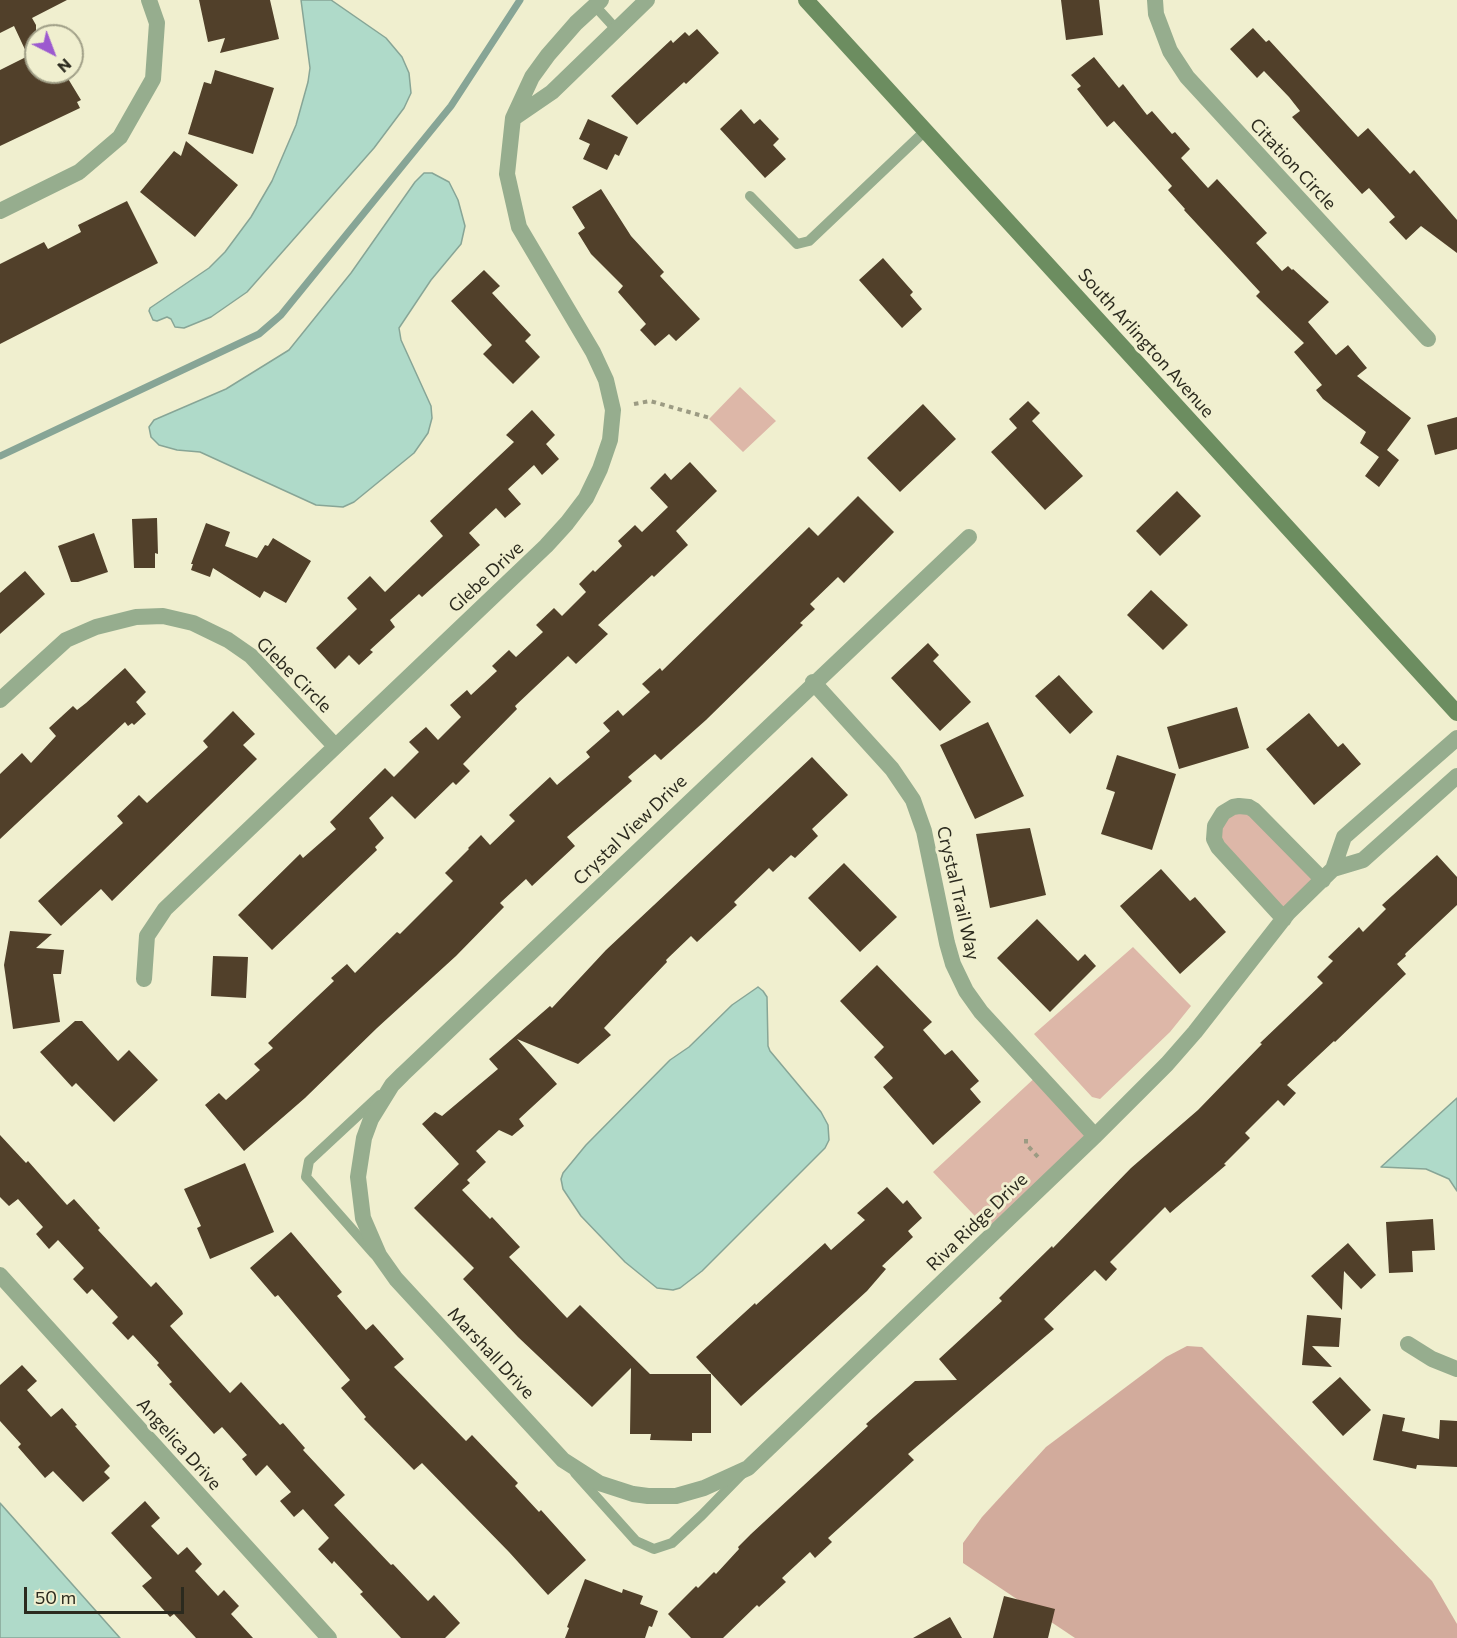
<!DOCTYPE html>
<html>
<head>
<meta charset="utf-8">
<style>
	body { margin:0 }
	#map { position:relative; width:1457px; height:1638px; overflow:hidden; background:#f0efcf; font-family:Commissioner,sans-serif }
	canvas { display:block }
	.north { position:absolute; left:24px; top:24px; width:60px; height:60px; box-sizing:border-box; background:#f0efcf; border:2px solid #a1a088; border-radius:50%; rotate:138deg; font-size:16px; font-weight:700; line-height:24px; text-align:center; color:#2b2a1e }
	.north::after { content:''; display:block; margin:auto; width:21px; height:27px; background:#9c5acf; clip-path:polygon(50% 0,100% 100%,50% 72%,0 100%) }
	.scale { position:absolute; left:24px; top:1587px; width:160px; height:27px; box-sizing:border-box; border:3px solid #2b2a1e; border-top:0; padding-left:8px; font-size:18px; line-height:21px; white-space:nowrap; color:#2b2a1e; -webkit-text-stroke:4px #f0efcf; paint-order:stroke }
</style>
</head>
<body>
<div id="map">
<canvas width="1457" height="1638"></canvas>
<div class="north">N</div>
<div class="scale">50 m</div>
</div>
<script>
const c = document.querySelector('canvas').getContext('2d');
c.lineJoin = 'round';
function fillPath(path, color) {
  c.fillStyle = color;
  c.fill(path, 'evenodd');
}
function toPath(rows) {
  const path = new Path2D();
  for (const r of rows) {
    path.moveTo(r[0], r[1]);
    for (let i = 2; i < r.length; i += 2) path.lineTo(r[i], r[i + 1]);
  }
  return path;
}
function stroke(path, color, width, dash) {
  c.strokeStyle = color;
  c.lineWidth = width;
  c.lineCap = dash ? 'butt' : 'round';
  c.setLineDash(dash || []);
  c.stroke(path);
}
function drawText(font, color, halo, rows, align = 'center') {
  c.font = font + ' Commissioner,sans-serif';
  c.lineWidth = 6;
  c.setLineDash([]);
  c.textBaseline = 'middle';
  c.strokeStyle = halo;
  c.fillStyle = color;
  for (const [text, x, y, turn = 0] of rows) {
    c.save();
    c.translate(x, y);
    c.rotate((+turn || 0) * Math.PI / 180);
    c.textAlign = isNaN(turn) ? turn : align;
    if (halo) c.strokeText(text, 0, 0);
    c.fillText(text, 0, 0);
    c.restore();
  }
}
const green = toPath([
	[740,387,776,421,743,452,709,419],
	[1239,806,1323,880,1288,913,1224,855,1215,826],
	[1133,947,1191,1006,1170,1032,1100,1099,1092,1097,1034,1034],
	[1039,1074,1095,1136,992,1234,933,1172]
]);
const forest = toPath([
	[1187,1346,1202,1347,1432,1581,1457,1624,1457,1638,1075,1638,963,1563,963,1543,982,1517,1046,1447,1166,1357]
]);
const water = toPath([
	[301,0,331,0,386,38,402,57,409,73,411,93,404,108,374,148,247,292,211,317,184,328,175,327,171,319,167,317,157,321,153,320,149,311,150,308,209,268,225,252,251,217,272,181,296,125,308,82,310,68,301,0],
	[424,173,432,173,449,182,458,200,465,226,461,244,431,280,399,328,401,340,431,406,432,418,428,433,414,453,354,502,343,507,316,505,200,452,177,450,159,445,151,437,149,427,154,420,226,389,289,350,351,273,415,182,424,173],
	[758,987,763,991,767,997,768,1046,770,1051,821,1112,828,1125,829,1140,825,1148,702,1271,680,1288,673,1290,657,1288,625,1262,581,1216,563,1189,561,1179,563,1173,586,1145,670,1060,689,1047,732,1005,758,987],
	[1457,1098,1457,1191,1449,1179,1426,1169,1381,1167,1457,1098],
	[0,1503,120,1638,0,1638,0,1503]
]);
const stream = toPath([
	[0,456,259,334,281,315,451,106,520,0]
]);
const building = toPath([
	[0,0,67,0,32,18,36,25,36,72,64,72,81,100,77,102,80,108,0,146,0,70,28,56,14,26,0,33],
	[199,0,270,0,279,39,220,53,225,38,208,42],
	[1061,0,1099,0,1103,35,1066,40],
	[1253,28,1266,42,1269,40,1358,137,1368,128,1410,174,1414,170,1457,220,1457,253,1421,226,1406,240,1389,222,1395,217,1369,188,1362,194,1292,117,1300,111,1289,97,1264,71,1257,78,1230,49],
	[697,29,719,53,686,84,684,82,637,125,611,96,671,40,673,43,685,32,689,36],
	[1094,57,1119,88,1123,84,1147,115,1152,111,1172,134,1175,132,1190,149,1181,158,1208,188,1217,179,1267,233,1256,243,1282,271,1288,266,1292,270,1293,269,1329,302,1308,322,1336,355,1348,345,1367,368,1357,376,1411,418,1387,450,1399,460,1379,487,1365,476,1379,457,1360,443,1366,432,1323,399,1316,390,1322,385,1294,352,1304,343,1256,296,1260,292,1184,210,1185,209,1168,190,1172,186,1114,121,1107,127,1077,89,1081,86,1071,75],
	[215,70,274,88,253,154,188,134,204,82,211,84],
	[741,109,754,124,760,119,779,139,773,145,786,159,765,178,720,129],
	[588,119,628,137,619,156,615,154,607,170,583,159,590,144,579,139],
	[186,141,238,185,195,237,140,192,174,151,181,156],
	[601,189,631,236,664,272,660,276,700,319,676,341,669,334,655,346,640,330,646,324,618,292,623,286,591,254,578,233,585,228,572,207],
	[127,201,158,263,0,344,0,264,44,242,48,249,81,232,78,225],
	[883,258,913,292,910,295,922,309,902,328,859,280],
	[484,270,500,286,492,293,531,335,525,341,540,357,513,384,483,354,492,345,451,301],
	[1028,401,1040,413,1032,421,1083,476,1045,510,991,452,1017,428,1009,419],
	[923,404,956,439,900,492,867,458],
	[532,410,555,435,546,444,559,459,542,475,534,465,508,489,521,504,505,518,496,508,469,533,480,545,422,597,419,594,390,620,395,627,370,650,373,652,359,665,349,655,335,669,316,648,357,609,347,598,370,576,385,592,443,536,430,521,514,442,506,435],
	[1457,417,1457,449,1435,455,1427,425],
	[690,462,717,491,676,531,688,545,654,577,652,575,598,625,608,634,576,664,568,656,515,706,517,709,463,764,470,771,456,785,453,782,415,819,392,796,369,818,384,838,375,847,377,850,272,950,238,915,300,854,303,858,336,829,330,822,385,768,394,777,419,752,409,742,426,727,438,740,461,717,450,705,467,690,471,695,497,671,492,666,509,650,516,657,543,632,536,625,554,608,562,616,586,592,579,584,593,570,595,572,622,546,618,541,635,525,642,532,668,507,650,488,665,473,671,480],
	[1177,491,1201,516,1160,556,1136,531],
	[858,496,894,532,844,583,838,577,810,604,815,609,800,623,803,625,706,720,661,760,655,754,628,777,632,781,567,837,575,846,532,886,526,879,500,903,504,907,456,956,377,1028,305,1098,244,1151,205,1105,219,1093,226,1100,260,1070,254,1064,273,1048,268,1043,334,981,331,978,347,964,355,973,397,932,400,934,453,881,445,873,469,849,468,848,481,835,490,845,515,821,509,815,550,777,557,785,590,757,586,752,610,731,603,723,618,710,623,716,650,692,642,684,660,668,662,671,809,527,818,536],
	[157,518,158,554,155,553,155,568,134,568,132,519],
	[206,523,230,532,225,546,257,558,265,545,268,546,273,538,311,561,286,603,264,591,260,598,213,568,210,577,191,570,193,564,191,564],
	[94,533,108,572,78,582,71,582,58,546],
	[25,571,45,594,0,634,0,593],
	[1151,590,1188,625,1163,650,1127,615],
	[928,643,939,655,933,661,971,702,940,731,891,678],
	[125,668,146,692,136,702,146,714,134,725,132,723,128,726,125,722,0,839,0,774,22,753,31,763,56,736,49,728,73,706,77,710,86,703],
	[1059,675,1093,712,1070,734,1035,696],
	[1237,707,1249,748,1179,769,1167,727],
	[233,711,255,734,243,745,257,759,112,901,101,889,61,926,38,901,123,823,117,816,139,795,147,803,208,747,203,741],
	[1309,713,1338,747,1343,743,1361,764,1314,805,1266,749],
	[988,722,1024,796,975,819,940,745],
	[1117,755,1176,774,1152,850,1101,834,1115,792,1106,789],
	[812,757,848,795,812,829,818,836,795,858,791,855,773,872,769,868,734,902,737,905,697,942,691,936,666,960,667,962,604,1028,611,1035,578,1064,517,1039,557,1084,519,1119,524,1126,512,1136,499,1130,476,1151,486,1162,467,1180,470,1183,462,1190,490,1219,492,1217,520,1247,509,1257,567,1318,580,1305,650,1374,711,1374,711,1433,692,1433,692,1441,650,1440,651,1434,630,1434,631,1368,592,1407,518,1337,463,1279,474,1268,414,1208,459,1164,422,1124,435,1112,442,1116,498,1069,489,1059,550,1006,552,1008,606,950],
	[1030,828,1046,895,990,908,976,834],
	[1437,855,1457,877,1457,905,1405,954,1406,956,1397,964,1406,974,1335,1042,1334,1041,1287,1085,1296,1093,1284,1106,1278,1100,1245,1133,1250,1138,1224,1164,1226,1165,1170,1213,1165,1207,1110,1262,1117,1269,1106,1281,1095,1270,1044,1319,1054,1329,908,1454,914,1460,828,1538,832,1542,815,1558,810,1552,782,1578,786,1582,759,1607,757,1605,723,1638,691,1638,668,1614,696,1586,698,1588,714,1572,716,1574,739,1549,738,1547,751,1534,868,1426,866,1424,915,1381,957,1380,939,1359,1002,1301,999,1298,1052,1246,1053,1248,1131,1168,1198,1110,1262,1044,1260,1043,1323,983,1317,977,1333,961,1328,957,1359,927,1363,932,1386,909,1382,905],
	[844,863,897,917,860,952,808,898],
	[1161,869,1190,901,1195,897,1226,932,1180,974,1120,906],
	[1037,919,1078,961,1085,954,1096,966,1050,1012,997,958],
	[10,931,52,934,36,948,64,950,61,974,53,974,60,1022,13,1029,4,965],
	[213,956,248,957,246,998,211,996],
	[877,965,932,1022,923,1030,945,1055,952,1050,979,1081,970,1089,981,1102,933,1145,883,1087,893,1078,874,1057,884,1047,840,1001],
	[75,1021,82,1021,118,1061,129,1050,158,1080,114,1122,76,1083,72,1087,40,1052],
	[0,1135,26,1163,28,1161,67,1205,74,1199,100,1228,98,1230,151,1287,156,1282,182,1311,183,1314,170,1326,230,1393,241,1382,280,1425,283,1423,305,1448,303,1450,345,1495,334,1505,391,1565,393,1564,428,1601,434,1595,460,1623,445,1638,401,1638,360,1594,363,1592,334,1561,332,1564,318,1549,329,1538,303,1509,294,1517,280,1501,291,1492,267,1465,256,1476,242,1459,247,1455,222,1427,214,1434,169,1384,172,1382,157,1365,159,1363,133,1335,128,1340,112,1323,118,1317,92,1289,87,1294,73,1279,84,1268,58,1240,49,1249,36,1234,43,1227,18,1199,9,1206,0,1197],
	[245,1163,274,1232,210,1259,197,1228,201,1226,184,1189],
	[887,1187,903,1204,907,1200,922,1218,908,1231,913,1237,882,1266,886,1269,867,1291,741,1406,696,1357,755,1303,756,1305,825,1243,831,1250,865,1220,857,1213],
	[1433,1219,1435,1250,1412,1251,1413,1272,1389,1273,1386,1222],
	[291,1232,342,1292,337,1296,366,1330,373,1324,404,1359,394,1367,466,1441,472,1435,518,1483,515,1486,539,1512,541,1510,586,1560,548,1595,509,1552,422,1463,414,1470,364,1419,366,1417,341,1388,350,1380,278,1295,275,1297,250,1268],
	[1348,1243,1376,1275,1361,1289,1344,1271,1342,1310,1311,1276],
	[1307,1315,1341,1318,1339,1347,1312,1346,1332,1367,1302,1365],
	[22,1365,37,1381,27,1390,51,1417,62,1408,77,1425,75,1426,110,1466,104,1472,110,1478,83,1502,53,1471,45,1478,18,1447,21,1444,0,1421,0,1385],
	[1340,1377,1371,1410,1343,1436,1312,1402],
	[1383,1414,1405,1418,1402,1431,1439,1439,1440,1420,1457,1421,1457,1467,1417,1465,1416,1469,1373,1460],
	[145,1501,160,1518,151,1526,178,1555,187,1547,202,1564,195,1571,218,1596,224,1590,239,1606,231,1614,253,1638,196,1638,174,1614,170,1617,142,1586,152,1578,111,1533],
	[585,1579,622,1593,623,1589,643,1596,640,1604,658,1611,652,1627,649,1626,645,1638,565,1638,569,1628,567,1627],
	[1004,1596,1055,1609,1048,1638,993,1638],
	[950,1617,962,1638,913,1638]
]);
const path = toPath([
	[634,404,650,401,710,418],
	[1026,1139,1026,1144,1039,1158]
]);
const service = toPath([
	[595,6,617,30],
	[750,196,797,244,809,241,925,131],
	[374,1254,306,1177,309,1161,380,1095],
	[575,1473,636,1541,654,1549,672,1543,702,1515,742,1474]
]);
const minor = toPath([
	[1155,0,1156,14,1170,51,1187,77,1428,339],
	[514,118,552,92,647,0],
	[0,211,79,172,120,137,153,79,157,23,149,0],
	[969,537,403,1074,392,1085,371,1119,364,1138,358,1177,363,1218,379,1255,396,1279,563,1460,599,1483,633,1494,648,1496,676,1496,704,1488,748,1468,1095,1136,1167,1064,1195,1032,1288,913,1333,869,1344,837,1457,738],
	[813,682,892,769,913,800,924,831,947,943,953,964,966,991,981,1012,1095,1136],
	[0,700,66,640,96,627,136,617,163,616,193,623,228,640,251,656,335,746],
	[1333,869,1363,860,1457,776],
	[1284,919,1218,847,1214,839,1215,826,1223,813,1233,807,1239,806,1249,807,1254,810,1323,880],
	[144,979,147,936,165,909,546,546,567,523,586,498,600,469,610,440,613,410,606,380,593,352,519,227,507,174,513,118,532,77,548,55,576,23,601,0],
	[0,1275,329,1638],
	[1408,1344,1432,1359,1457,1369]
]);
const secondary = toPath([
	[806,0,1457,713]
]);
const streetNames = [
	["Citation Circle",1293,164,47],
	["South Arlington Avenue",1146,343,48],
	["Glebe Drive",486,577,-43],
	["Glebe Circle",294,675,45],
	["Crystal View Drive",630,830,-44],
	["Crystal Trail Way",958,893,77],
	["Riva Ridge Drive",977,1222,-44],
	["Marshall Drive",491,1353,47],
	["Angelica Drive",179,1444,48]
];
fillPath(green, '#ddb7a8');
fillPath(forest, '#d2ab9c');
fillPath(water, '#afdac9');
stroke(water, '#87a596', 1.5);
stroke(stream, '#87a596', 7);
fillPath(building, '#51402a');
stroke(path, '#9c9b83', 4, [4.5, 4.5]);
stroke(service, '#96ad8e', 10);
stroke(minor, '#96ad8e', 16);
stroke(secondary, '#6c8d60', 16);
drawText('18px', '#2b2a1e', '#f0efcf', streetNames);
</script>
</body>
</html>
